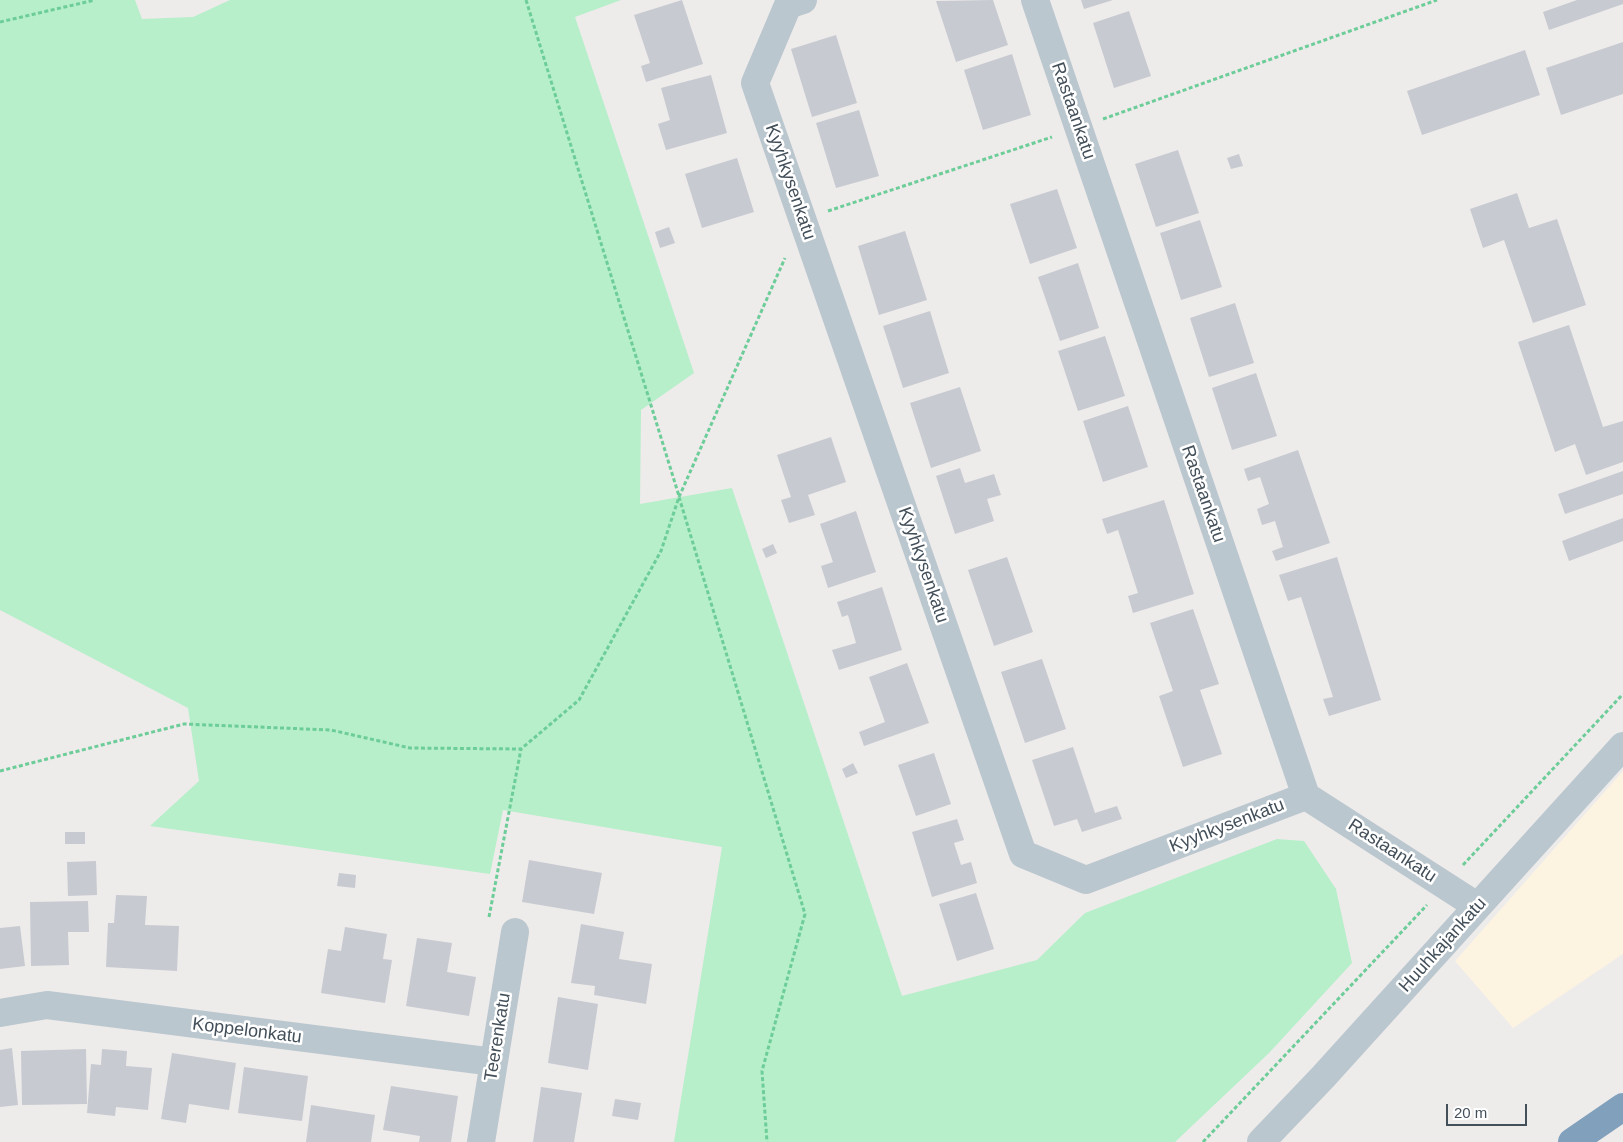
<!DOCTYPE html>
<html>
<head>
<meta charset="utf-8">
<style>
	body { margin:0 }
	#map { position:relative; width:1623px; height:1142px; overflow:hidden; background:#eeebeb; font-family:Arial,sans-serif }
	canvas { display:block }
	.scale { position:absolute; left:1446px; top:1104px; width:81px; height:22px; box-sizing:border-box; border:2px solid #434f59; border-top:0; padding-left:6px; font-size:15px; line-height:18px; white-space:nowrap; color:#434f59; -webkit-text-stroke:4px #fff; paint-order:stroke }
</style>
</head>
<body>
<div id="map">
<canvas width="1623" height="1142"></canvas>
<div class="scale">20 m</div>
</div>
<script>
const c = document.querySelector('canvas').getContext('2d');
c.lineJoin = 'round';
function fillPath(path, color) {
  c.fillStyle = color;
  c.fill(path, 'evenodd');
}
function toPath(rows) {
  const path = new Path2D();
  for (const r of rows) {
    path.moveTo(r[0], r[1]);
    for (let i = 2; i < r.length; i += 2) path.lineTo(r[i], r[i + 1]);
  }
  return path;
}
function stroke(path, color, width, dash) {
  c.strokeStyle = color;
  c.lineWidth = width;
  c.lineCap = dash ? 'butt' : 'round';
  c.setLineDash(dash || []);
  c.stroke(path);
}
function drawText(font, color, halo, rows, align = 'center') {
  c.font = font + ' Arial,sans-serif';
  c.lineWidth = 5;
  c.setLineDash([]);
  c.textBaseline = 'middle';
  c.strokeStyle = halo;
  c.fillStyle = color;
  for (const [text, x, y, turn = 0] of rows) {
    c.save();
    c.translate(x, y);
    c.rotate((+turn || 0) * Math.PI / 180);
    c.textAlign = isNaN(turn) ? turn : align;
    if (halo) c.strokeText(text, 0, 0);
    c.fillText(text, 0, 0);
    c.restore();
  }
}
const commercial = toPath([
	[1623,771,1623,954,1513,1028,1455,961]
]);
const green = toPath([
	[0,0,135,0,142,19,193,17,230,0,621,0,575,17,694,373,641,410,640,504,732,488,902,996,1037,960,1085,913,1277,839,1304,841,1336,889,1352,963,1269,1053,1175,1142,674,1142,722,847,503,810,490,874,150,826,199,781,188,708,0,610]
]);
const building = toPath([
	[682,0,703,64,646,82,641,66,650,63,634,15],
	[993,0,1008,45,956,62,936,1],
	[1081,0,1113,0,1084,9],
	[1577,0,1623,0,1623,4,1549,30,1543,12],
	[1129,11,1151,76,1114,88,1093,23],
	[836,35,857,103,812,117,791,49],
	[1623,42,1623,94,1561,115,1546,68],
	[1525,50,1540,95,1422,135,1407,91],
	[1012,54,1031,115,983,130,964,70],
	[711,75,727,133,666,150,658,124,670,120,661,88],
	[859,110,879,176,836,188,816,123],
	[1178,150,1199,213,1156,227,1135,164],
	[1239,154,1243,166,1231,169,1227,158],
	[737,158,754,212,702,228,685,174],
	[1057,189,1077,248,1030,264,1010,204],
	[1517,193,1529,228,1557,219,1586,305,1533,323,1504,240,1483,248,1470,209],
	[1200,220,1222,287,1181,300,1160,233],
	[669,227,675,243,660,248,655,232],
	[905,231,927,300,879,315,858,246],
	[1078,263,1099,328,1060,341,1038,277],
	[1235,303,1254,363,1209,377,1190,318],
	[930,311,949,373,903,388,883,326],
	[1569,325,1603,427,1623,421,1623,462,1586,475,1575,444,1555,452,1518,342],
	[1105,336,1125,396,1078,411,1058,351],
	[1256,373,1277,436,1232,450,1212,388],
	[960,387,981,451,931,468,910,403],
	[1128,406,1148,467,1103,482,1083,421],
	[831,437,846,482,808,495,815,515,789,523,781,500,791,497,777,455],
	[1298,450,1330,543,1276,561,1272,551,1283,547,1275,521,1262,525,1257,509,1269,504,1260,477,1248,481,1244,469],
	[960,468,965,483,994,474,1001,495,987,499,994,521,955,534,936,476],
	[1623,471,1623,494,1565,514,1558,494],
	[1164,500,1194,594,1133,613,1128,596,1138,593,1118,530,1107,534,1102,519],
	[856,511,876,572,828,588,821,566,833,562,820,524],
	[1623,518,1623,541,1569,561,1562,541],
	[773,544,777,553,766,558,762,549],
	[1007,557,1033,632,994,646,968,570],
	[1337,557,1381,700,1329,716,1323,699,1333,697,1301,597,1288,601,1279,575],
	[882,587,902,650,839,670,832,650,856,643,848,615,842,617,837,602],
	[1193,609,1219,684,1200,690,1222,754,1183,767,1159,696,1173,691,1150,623],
	[1042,659,1066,729,1025,743,1001,672],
	[907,663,929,723,864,746,859,732,885,722,869,677],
	[1073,747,1095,813,1117,806,1122,819,1082,832,1077,819,1054,826,1032,760],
	[934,753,951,804,916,816,898,765],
	[853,763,858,773,846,778,842,769],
	[957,819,964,840,954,843,961,865,971,862,977,883,932,897,912,832],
	[65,832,85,832,85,844,65,844],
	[529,860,602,873,594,914,522,902],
	[96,861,97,895,68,896,67,862],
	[339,873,356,875,355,888,337,886],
	[976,893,994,949,957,961,939,904],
	[116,895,147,896,145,925,179,926,177,971,106,967,108,923,114,923],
	[88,901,89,932,68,932,69,965,31,966,30,902],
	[581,924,624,932,619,959,652,964,646,1004,594,995,595,986,571,983],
	[20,926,25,966,0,969,0,928],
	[345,927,387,934,383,959,392,960,385,1003,321,993,328,949,341,951],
	[417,938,452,943,447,972,476,977,469,1016,406,1006],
	[558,997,598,1004,588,1070,548,1063],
	[12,1048,18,1105,0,1107,0,1050],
	[86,1049,87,1104,22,1105,21,1051],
	[102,1049,127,1051,126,1066,152,1068,148,1110,116,1107,115,1116,87,1113,91,1064,101,1065],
	[172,1053,236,1063,229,1110,189,1104,186,1123,161,1119],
	[244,1067,308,1076,302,1121,238,1113],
	[391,1086,458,1096,451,1142,419,1142,420,1136,383,1130],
	[541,1087,582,1093,574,1142,533,1142],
	[615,1099,641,1103,638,1120,612,1116],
	[311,1105,375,1115,371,1142,306,1142]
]);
const path = toPath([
	[526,0,679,496],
	[0,22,95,0],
	[1103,119,1437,0],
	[828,211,1052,137],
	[679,497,785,258],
	[0,771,184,724,331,730,410,748,521,749,579,700,661,551,679,497,805,914,762,1071,767,1142],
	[1463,865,1623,694],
	[489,917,521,749],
	[1203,1142,1427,905]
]);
const minor = toPath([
	[803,0,788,5,755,83,1023,854,1086,880,1306,796],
	[1035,0,1306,796,1477,906],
	[0,1013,47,1005,494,1062],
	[481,1142,515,932],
	[1261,1142,1323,1077,1623,746]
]);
const highway = toPath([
	[1572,1142,1623,1107]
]);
const streetNames = [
	["Rastaankatu",1073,111,71],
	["Kyyhkysenkatu",790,182,71],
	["Rastaankatu",1203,494,71],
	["Kyyhkysenkatu",923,565,71],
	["Kyyhkysenkatu",1227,826,-21],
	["Rastaankatu",1392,851,33],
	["Huuhkajankatu",1443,945,-48],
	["Koppelonkatu",247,1031,7],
	["Teerenkatu",498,1037,-81]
];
fillPath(commercial, '#fcf3e1');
fillPath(green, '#b6efc9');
fillPath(building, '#c7cad0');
stroke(path, '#6dcd99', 3, [4, 2.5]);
stroke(minor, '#bbc7ce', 28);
stroke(highway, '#80a0bc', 28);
drawText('18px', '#434f59', '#fff', streetNames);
</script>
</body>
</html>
